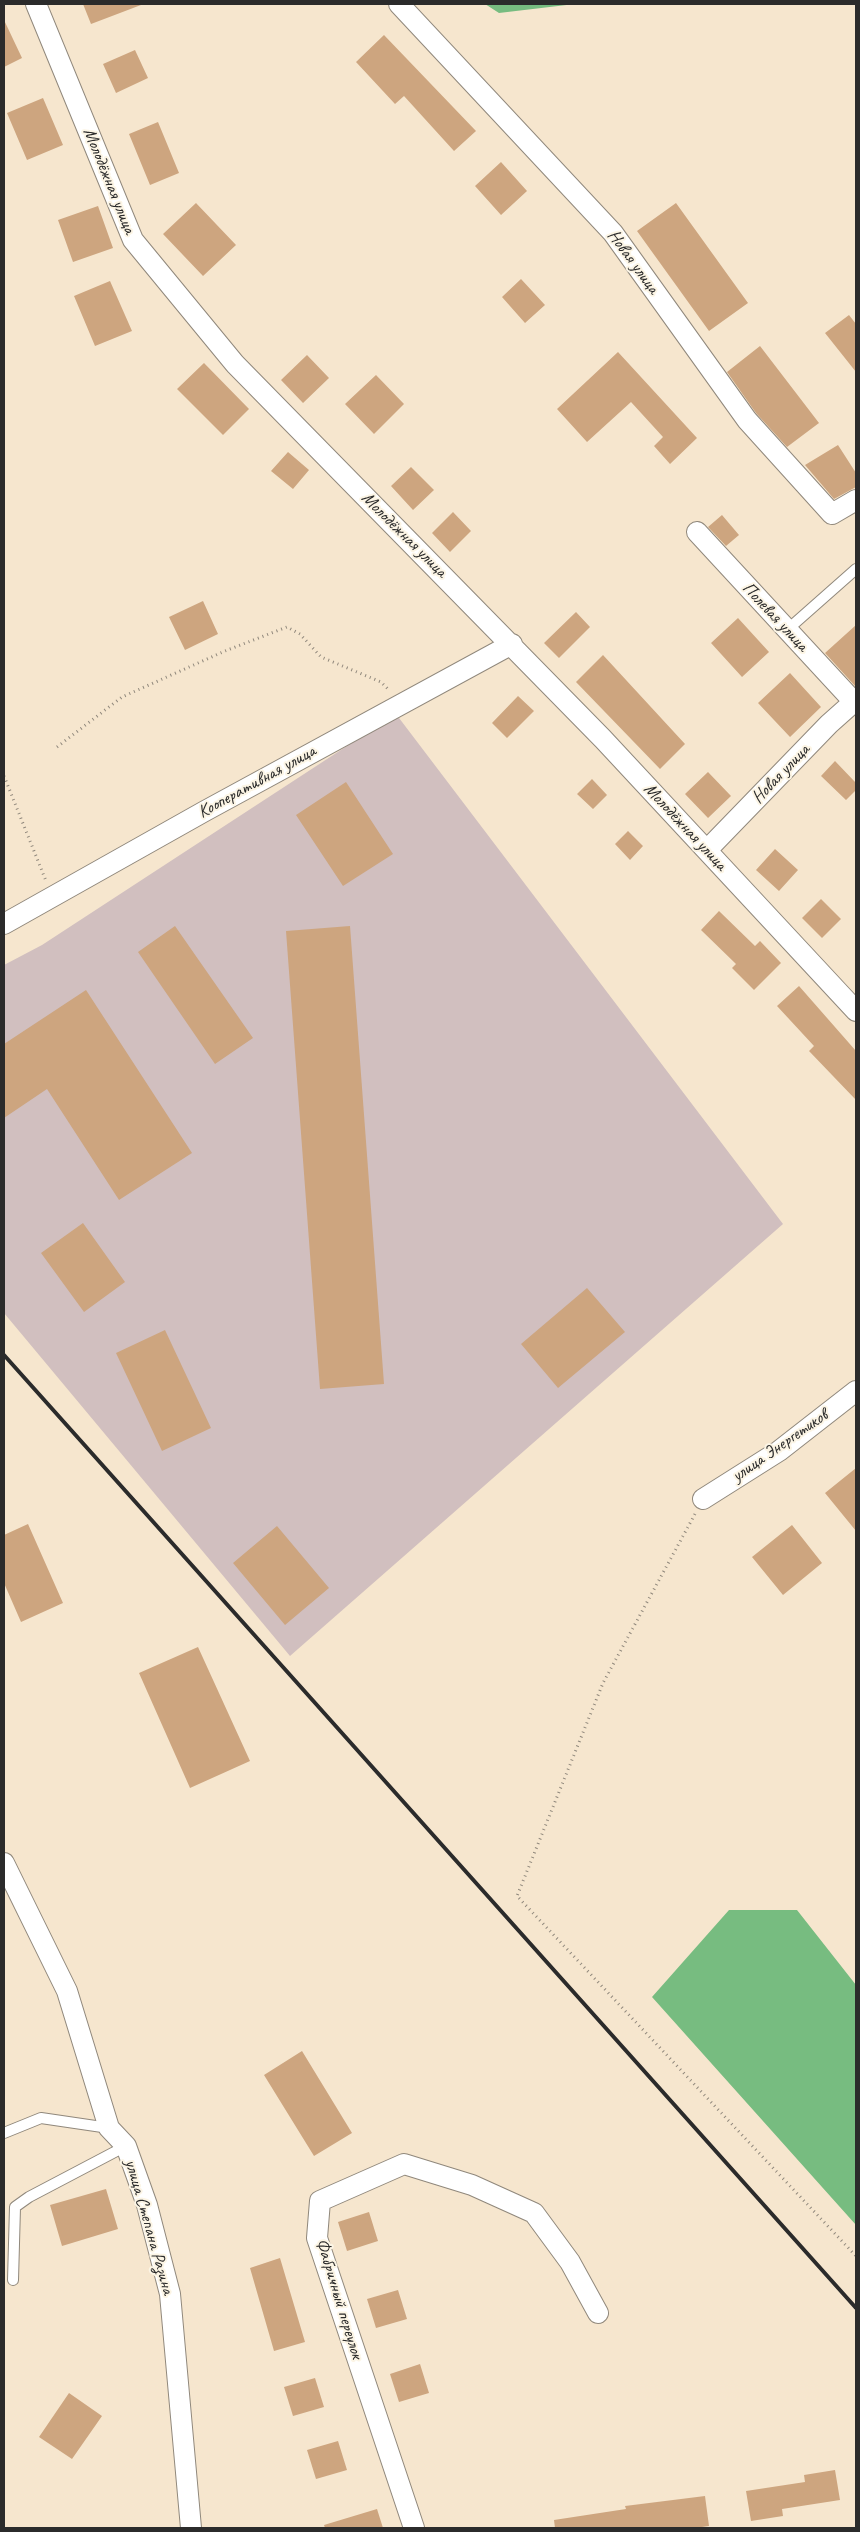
<!DOCTYPE html>
<html>
<head>
<meta charset="utf-8">
<style>
	body { margin:0 }
	#map { position:relative; width:860px; height:2532px; overflow:hidden; background:#f6e6ce; font-family:Caveat,sans-serif }
	canvas { display:block }
	.frame { position:absolute; inset:0; border:5px solid #2b2b2b; pointer-events:none }
</style>
</head>
<body>
<div id="map">
<canvas width="860" height="2532"></canvas>
<div class="frame"></div>
</div>
<script>
const c = document.querySelector('canvas').getContext('2d');
c.lineJoin = 'round';
function fillPath(path, color) {
  c.fillStyle = color;
  c.fill(path, 'evenodd');
}
function toPath(rows) {
  const path = new Path2D();
  for (const r of rows) {
    path.moveTo(r[0], r[1]);
    for (let i = 2; i < r.length; i += 2) path.lineTo(r[i], r[i + 1]);
  }
  return path;
}
function stroke(path, color, width, dash) {
  c.strokeStyle = color;
  c.lineWidth = width;
  c.lineCap = dash ? 'butt' : 'round';
  c.setLineDash(dash || []);
  c.stroke(path);
}
function drawText(font, color, halo, rows, align = 'center') {
  c.font = font + ' Caveat,sans-serif';
  c.lineWidth = 4;
  c.setLineDash([]);
  c.textBaseline = 'middle';
  c.strokeStyle = halo;
  c.fillStyle = color;
  for (const [text, x, y, turn = 0] of rows) {
    c.save();
    c.translate(x, y);
    c.rotate((+turn || 0) * Math.PI / 180);
    c.textAlign = isNaN(turn) ? turn : align;
    if (halo) c.strokeText(text, 0, 0);
    c.fillText(text, 0, 0);
    c.restore();
  }
}
const industrial = toPath([
	[396,714,783,1224,290,1656,4,1313,4,965,42,945]
]);
const forest = toPath([
	[485,4,575,4,499,13],
	[729,1910,797,1910,856,1985,856,2225,652,1997]
]);
const building = toPath([
	[83,4,141,4,141,5,91,24],
	[4,20,22,58,4,67],
	[384,35,476,131,454,151,404,96,395,104,356,62],
	[135,50,148,78,116,93,103,64],
	[43,98,63,145,27,160,7,113],
	[158,122,179,173,150,185,129,134],
	[501,162,527,191,501,215,475,186],
	[196,203,236,245,203,276,163,234],
	[676,203,748,303,709,331,637,231],
	[98,206,113,248,73,262,58,220],
	[521,279,545,305,525,323,502,297],
	[110,281,132,331,95,346,74,296],
	[849,315,856,324,856,372,825,333],
	[760,346,819,423,787,447,756,413,727,372],
	[618,352,697,438,670,464,654,446,663,437,631,402,587,442,557,409],
	[307,355,329,378,303,403,281,380],
	[204,363,249,409,223,435,177,389],
	[376,375,404,404,374,434,345,404],
	[838,445,856,473,856,487,834,499,805,465],
	[288,452,309,470,293,489,271,471],
	[411,467,434,490,413,510,391,486],
	[453,512,471,531,450,552,432,533],
	[722,515,739,535,726,546,708,527],
	[203,601,218,634,185,650,169,617],
	[576,612,590,627,559,658,544,643],
	[738,618,769,652,742,677,711,643],
	[856,625,856,687,825,653],
	[603,655,685,744,660,769,576,682],
	[790,673,821,707,790,737,758,703],
	[518,696,534,711,507,738,492,723],
	[835,761,856,783,856,790,846,800,821,776],
	[708,772,731,796,708,818,685,794],
	[592,779,607,795,593,809,577,794],
	[346,782,393,854,343,886,296,815],
	[628,831,643,846,630,860,615,844],
	[775,849,798,870,779,891,756,870],
	[821,899,841,919,822,938,802,918],
	[719,911,755,946,760,941,781,963,754,990,732,968,736,964,701,930],
	[175,926,253,1038,215,1064,138,952],
	[350,926,384,1384,320,1389,286,931],
	[799,986,856,1051,856,1100,809,1051,814,1046,777,1006],
	[86,990,192,1153,119,1200,47,1089,4,1118,4,1044],
	[83,1223,125,1282,84,1312,41,1253],
	[587,1288,625,1332,558,1388,521,1344],
	[165,1330,211,1428,162,1451,116,1353],
	[856,1468,856,1531,825,1493],
	[28,1524,63,1603,21,1622,4,1583,4,1535],
	[792,1525,822,1563,783,1595,752,1557],
	[277,1526,329,1588,285,1625,233,1563],
	[198,1647,250,1761,190,1788,139,1673],
	[302,2051,352,2133,314,2156,264,2075],
	[106,2189,118,2229,62,2246,50,2205],
	[369,2212,378,2241,347,2251,338,2222],
	[280,2258,305,2342,274,2351,250,2268],
	[398,2290,407,2319,376,2328,367,2299],
	[420,2364,429,2393,399,2402,390,2374],
	[315,2378,324,2407,293,2416,284,2387],
	[69,2393,102,2416,72,2459,39,2437],
	[338,2441,347,2470,316,2479,307,2450],
	[835,2470,840,2500,782,2509,783,2516,751,2521,746,2491,805,2482,804,2475],
	[705,2496,709,2526,695,2528,555,2528,554,2520,626,2509,625,2506],
	[377,2509,383,2528,325,2528,324,2525]
]);
const path = toPath([
	[57,747,122,697,225,651,287,627,300,634,321,657,381,682,389,690],
	[4,776,46,881],
	[695,1514,603,1683,517,1896,856,2256]
]);
const service = toPath([
	[787,630,856,569],
	[4,2133,41,2118,109,2128],
	[13,2280,15,2207,29,2197,126,2146]
]);
const minor = toPath([
	[36,4,133,240,235,364,603,739,856,1011],
	[399,4,613,233,747,420,832,514,856,500],
	[697,532,854,702],
	[707,850,829,724,856,700],
	[4,924,205,811,512,644],
	[703,1499,779,1451,856,1391],
	[4,1863,67,1991,109,2128,126,2146,147,2205,170,2294,191,2528],
	[414,2528,317,2238,320,2201,404,2164,472,2185,534,2213,570,2262,598,2313]
]);
const rail = toPath([
	[4,1355,856,2308]
]);
const streetNames = [
	["Молодёжная улица",109,181,68],
	["Новая улица",633,262,54],
	["Молодёжная улица",404,535,45],
	["Полевая улица",775,617,47],
	["Новая улица",781,774,-46],
	["Кооперативная улица",257,782,-29],
	["Молодёжная улица",685,827,47],
	["улица Энергетиков",780,1446,-35],
	["улица Степана Разина",149,2227,74],
	["Фабричный переулок",339,2299,73]
];
fillPath(industrial, '#d1bfbf');
fillPath(forest, '#77bc80');
fillPath(building, '#cda57f');
stroke(service, '#90887c', 12);
stroke(minor, '#90887c', 22);
stroke(path, '#90887c', 3, [1, 4]);
stroke(service, '#fff', 10);
stroke(minor, '#fff', 20);
stroke(rail, '#2b2b2b', 4);
drawText('18px', '#2b2b2b', '#fcf5e5', streetNames);
</script>
</body>
</html>
